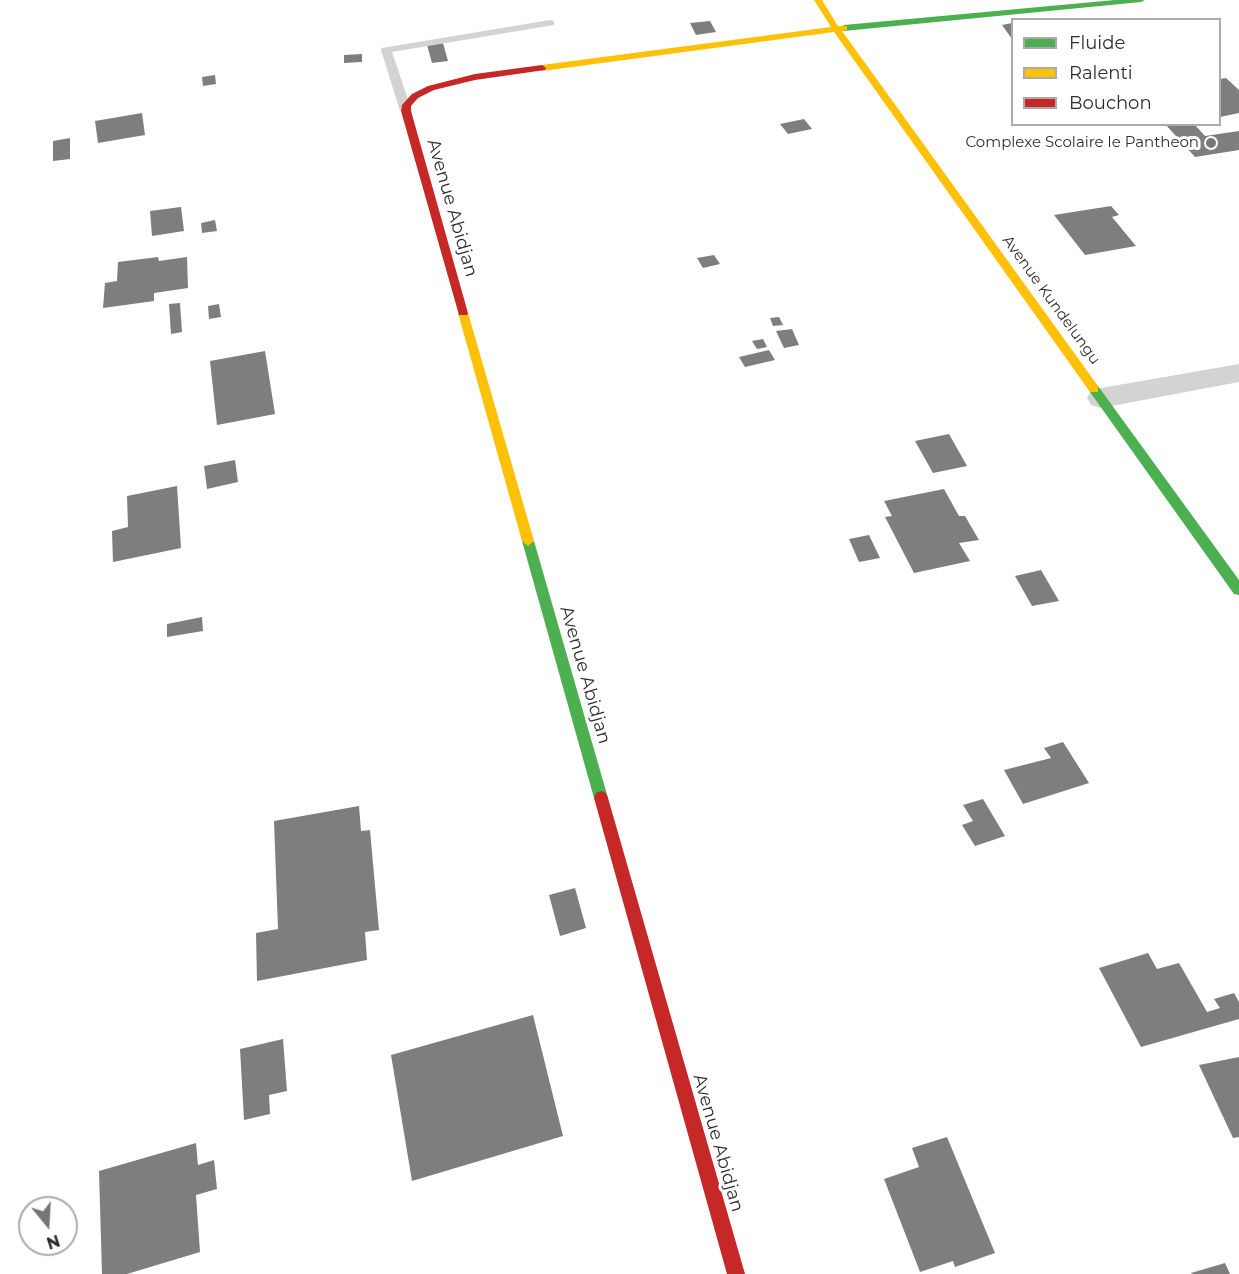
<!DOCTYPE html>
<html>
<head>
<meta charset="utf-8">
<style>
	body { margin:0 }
	#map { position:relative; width:1239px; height:1274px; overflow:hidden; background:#fff; font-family:Montserrat,sans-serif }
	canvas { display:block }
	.legend { position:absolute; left:1011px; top:18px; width:210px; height:108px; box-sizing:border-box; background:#fff; border:2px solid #ababab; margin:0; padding:8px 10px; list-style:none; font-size:18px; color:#2e2e2e }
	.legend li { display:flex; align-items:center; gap:12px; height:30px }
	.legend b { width:30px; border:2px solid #ababab }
	.north { position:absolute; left:18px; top:1196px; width:60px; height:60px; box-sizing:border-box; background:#fff; border:2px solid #ababab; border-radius:50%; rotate:162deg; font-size:16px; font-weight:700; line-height:24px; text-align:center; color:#2e2e2e }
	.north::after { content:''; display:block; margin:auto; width:21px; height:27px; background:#777; clip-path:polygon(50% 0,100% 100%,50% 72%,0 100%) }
</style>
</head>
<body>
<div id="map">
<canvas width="1239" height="1274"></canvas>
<ul class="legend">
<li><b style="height:8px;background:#4caf50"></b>Fluide</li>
<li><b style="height:8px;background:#ffc107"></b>Ralenti</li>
<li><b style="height:8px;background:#c62828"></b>Bouchon</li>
</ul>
<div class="north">N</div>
</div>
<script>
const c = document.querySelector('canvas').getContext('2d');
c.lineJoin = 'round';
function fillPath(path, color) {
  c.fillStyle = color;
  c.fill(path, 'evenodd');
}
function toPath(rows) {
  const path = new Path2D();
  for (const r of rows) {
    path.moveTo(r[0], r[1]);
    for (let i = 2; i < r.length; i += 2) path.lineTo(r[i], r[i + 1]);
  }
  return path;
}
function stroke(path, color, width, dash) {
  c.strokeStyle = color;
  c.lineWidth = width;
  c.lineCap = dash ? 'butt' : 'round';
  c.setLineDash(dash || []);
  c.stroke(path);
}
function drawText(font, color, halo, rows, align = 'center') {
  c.font = font + ' Montserrat,sans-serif';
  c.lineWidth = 6;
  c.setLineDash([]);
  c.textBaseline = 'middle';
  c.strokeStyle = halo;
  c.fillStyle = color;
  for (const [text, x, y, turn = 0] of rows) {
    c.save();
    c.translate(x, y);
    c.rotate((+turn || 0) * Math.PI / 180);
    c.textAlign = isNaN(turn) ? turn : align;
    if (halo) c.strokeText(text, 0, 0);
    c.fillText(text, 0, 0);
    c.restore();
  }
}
const building = toPath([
	[710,21,716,32,696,35,690,23],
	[1012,23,1012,39,1002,25],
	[443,43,448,61,432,63,427,45],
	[362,54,362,62,344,63,344,55],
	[215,75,216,84,203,86,202,77],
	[1226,78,1239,90,1239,113,1220,117,1220,79],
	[142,113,145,135,98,143,95,121],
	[804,119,812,129,788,134,780,124],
	[1165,124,1194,124,1205,136,1239,131,1239,150,1195,157],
	[70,138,70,159,53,161,53,141],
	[1111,206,1119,215,1112,217,1136,246,1085,255,1054,215],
	[181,207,184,231,152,236,150,211],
	[215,220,217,231,202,233,201,223],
	[714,255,720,264,703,268,697,258],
	[158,257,159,261,187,257,188,288,154,293,154,301,103,308,105,283,117,281,118,262],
	[180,303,182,332,171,334,169,304],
	[219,304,221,317,209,319,208,306],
	[779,317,783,325,773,326,770,318],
	[792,329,799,345,784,348,776,331],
	[763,339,767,347,757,349,752,341],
	[769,350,775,360,745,367,739,357],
	[265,351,275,414,217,425,210,361],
	[949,434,967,466,933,473,915,441],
	[235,460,238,482,207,489,204,466],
	[177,486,181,548,113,562,112,531,128,527,127,496],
	[944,489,959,516,965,516,979,540,959,543,970,561,914,573,885,517,892,516,884,501],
	[869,535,880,558,859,562,849,539],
	[1041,570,1059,601,1032,606,1015,576],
	[202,617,203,631,167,637,167,624],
	[1063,742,1089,783,1023,804,1004,770,1051,758,1044,748],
	[983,799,1005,836,975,846,962,825,973,821,963,805],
	[359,806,361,831,370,830,379,930,365,932,367,960,257,981,256,933,278,929,274,821],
	[575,888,586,928,560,936,549,895],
	[1148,953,1157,969,1179,963,1207,1012,1220,1008,1214,999,1234,993,1239,1002,1239,1019,1141,1047,1099,968],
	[533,1015,563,1136,412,1181,391,1055],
	[283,1039,287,1091,269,1095,270,1114,244,1120,240,1049],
	[1239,1057,1239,1137,1233,1138,1199,1065],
	[947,1137,995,1253,955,1267,953,1261,920,1272,884,1179,919,1167,912,1148],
	[196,1143,198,1165,214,1160,217,1189,196,1195,200,1252,127,1274,102,1274,99,1171],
	[1225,1263,1230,1274,1192,1274,1191,1273]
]);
const lane = toPath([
	[550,20,554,21,554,25,392,52,412,111,406,114,400,111,381,50,382,48,550,20]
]);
const street = toPath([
	[1239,364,1239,382,1101,408,1091,405,1087,398,1091,391,1101,388,1239,364]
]);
const fast = toPath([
	[1115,0,1145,0,1141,2,844,31,840,28,844,25,1115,0],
	[1094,385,1098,386,1239,580,1239,595,1234,594,1090,392,1088,389,1094,385],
	[528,536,534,541,608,798,606,803,601,805,596,803,594,798,522,541,528,536]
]);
const slow = toPath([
	[814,0,822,0,838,26,847,26,847,30,842,31,1098,386,1098,392,1090,392,834,32,542,71,538,68,542,65,831,27,814,0],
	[463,309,468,313,534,541,528,546,522,541,458,313,463,309]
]);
const jam = toPath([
	[542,65,546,68,545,70,475,80,434,90,418,98,411,106,411,111,468,313,467,315,459,315,401,111,402,105,412,94,428,86,475,74,542,65],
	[601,791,606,793,608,798,745,1274,727,1274,594,798,596,793,601,791]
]);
const markers = [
	[1211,143,6,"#777"]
];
const farPoinames = [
	["Complexe Scolaire le Pantheon",1199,143]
];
const farStreetnames = [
	["Avenue Kundelungu",1051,300,54]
];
const streetNames = [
	["Avenue Abidjan",452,208,74],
	["Avenue Abidjan",585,675,74],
	["Avenue Abidjan",718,1143,74]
];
fillPath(building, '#7e7e7e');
fillPath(lane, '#d3d3d3');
fillPath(street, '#d3d3d3');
fillPath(fast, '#4caf50');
fillPath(slow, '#ffc107');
fillPath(jam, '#c62828');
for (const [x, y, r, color] of markers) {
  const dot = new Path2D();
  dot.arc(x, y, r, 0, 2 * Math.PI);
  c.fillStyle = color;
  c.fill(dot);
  stroke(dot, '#fff', 2);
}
drawText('15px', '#2e2e2e', '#fff', farPoinames, 'right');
drawText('15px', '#2e2e2e', '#fff', farStreetnames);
drawText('18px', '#2e2e2e', '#fff', streetNames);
</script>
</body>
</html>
